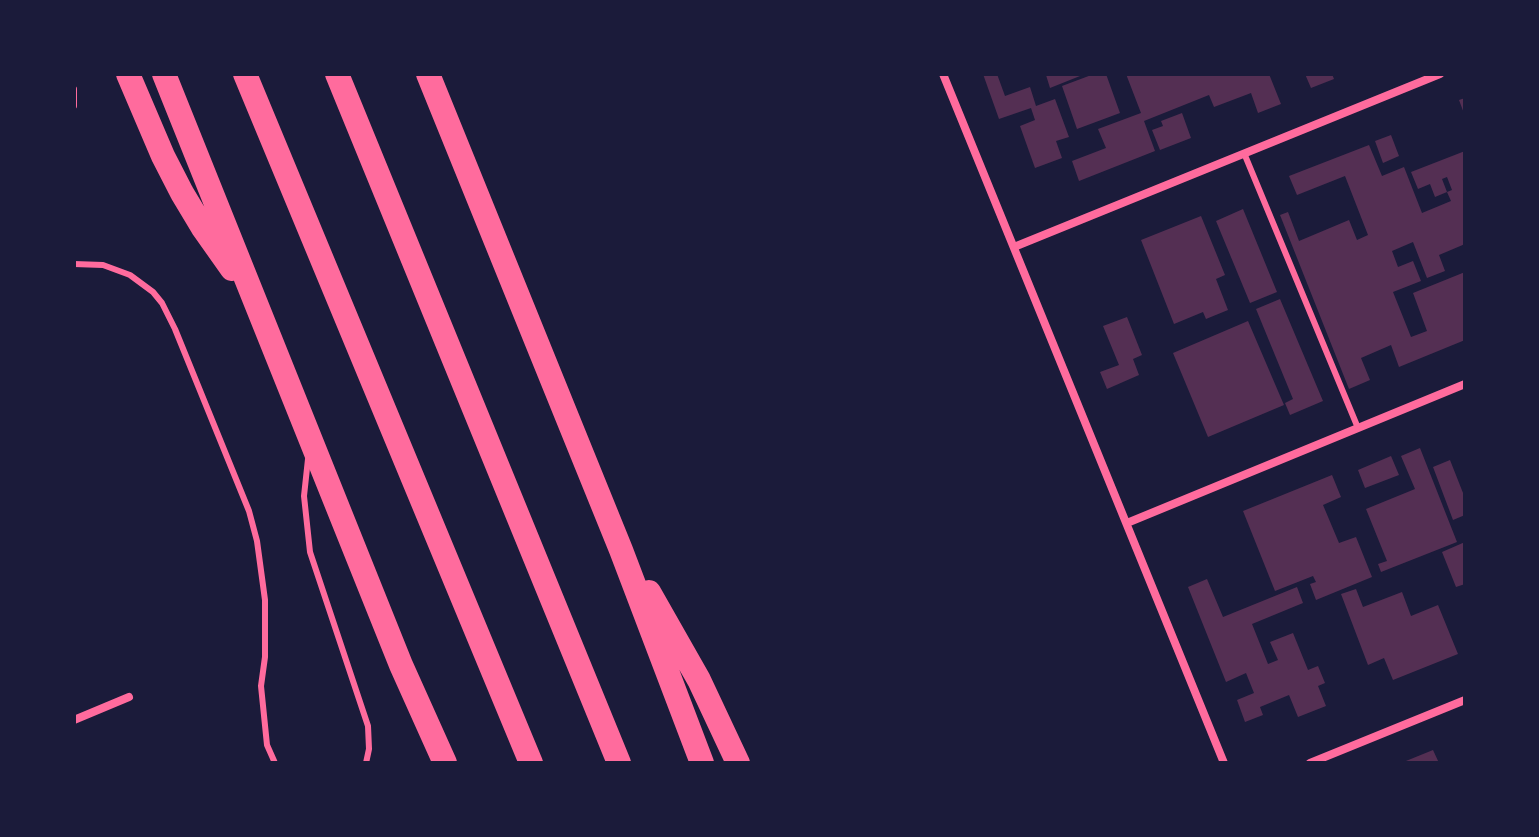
<!DOCTYPE html>
<html>
<head>
<meta charset="utf-8">
<style>
	body { margin:0 }
	#map { position:relative; width:1539px; height:837px; overflow:hidden; background:#1b1b3a; font-family:"Work Sans",sans-serif }
	canvas { display:block }
	.frame { position:absolute; inset:0; border:76px solid #1b1b3a; pointer-events:none }
</style>
</head>
<body>
<div id="map">
<canvas width="1539" height="837"></canvas>
<div class="frame"></div>
</div>
<script>
const c = document.querySelector('canvas').getContext('2d');
c.lineJoin = 'round';
function fillPath(path, color) {
  c.fillStyle = color;
  c.fill(path, 'evenodd');
}
function toPath(rows) {
  const path = new Path2D();
  for (const r of rows) {
    path.moveTo(r[0], r[1]);
    for (let i = 2; i < r.length; i += 2) path.lineTo(r[i], r[i + 1]);
  }
  return path;
}
function stroke(path, color, width, dash) {
  c.strokeStyle = color;
  c.lineWidth = width;
  c.lineCap = dash ? 'butt' : 'round';
  c.setLineDash(dash || []);
  c.stroke(path);
}
const building = toPath([
	[983,74,997,74,1005,96,1030,87,1036,106,1055,99,1069,137,1056,141,1062,158,1035,168,1020,126,1035,120,1031,108,999,119],
	[1049,74,1085,74,1050,88,1046,75],
	[1094,74,1106,74,1120,113,1077,129,1062,86],
	[1126,74,1269,74,1281,104,1258,113,1251,93,1214,107,1209,95,1144,121,1155,151,1079,181,1072,161,1106,148,1098,129,1141,113],
	[1305,74,1332,74,1334,79,1311,88],
	[1465,98,1465,116,1459,100],
	[1182,113,1191,138,1160,150,1152,130,1163,126,1161,121],
	[1391,135,1399,156,1383,163,1375,141],
	[1369,145,1382,176,1404,167,1422,213,1451,201,1447,192,1452,190,1447,177,1442,179,1447,192,1435,197,1430,184,1418,189,1411,172,1465,151,1465,244,1439,255,1445,271,1427,278,1413,242,1392,251,1398,267,1413,261,1421,281,1393,292,1411,337,1427,331,1413,293,1465,272,1465,340,1399,367,1391,345,1361,358,1370,380,1349,389,1280,215,1288,212,1299,241,1349,220,1357,240,1368,235,1345,176,1297,195,1289,176],
	[1243,209,1277,292,1250,303,1216,221],
	[1201,216,1225,275,1216,279,1228,310,1206,319,1203,312,1174,324,1141,240],
	[1280,299,1323,401,1290,415,1285,403,1293,399,1256,309],
	[1127,317,1142,355,1133,359,1139,375,1107,389,1100,372,1119,365,1103,326],
	[1248,321,1284,405,1208,437,1173,353],
	[1420,448,1457,542,1381,572,1378,564,1387,561,1366,509,1415,489,1401,456],
	[1391,456,1399,475,1365,488,1358,470],
	[1450,460,1465,498,1465,515,1453,520,1433,467],
	[1332,475,1341,497,1323,505,1339,543,1356,537,1372,577,1316,600,1310,584,1316,582,1313,576,1275,591,1243,511],
	[1465,542,1465,584,1456,587,1442,552],
	[1207,579,1223,617,1297,587,1303,603,1252,624,1268,664,1278,660,1270,642,1293,633,1308,670,1318,666,1325,683,1318,686,1326,706,1298,717,1289,695,1260,707,1263,715,1245,722,1237,700,1254,693,1246,673,1226,682,1188,587],
	[1356,589,1363,607,1402,592,1411,616,1438,605,1458,654,1393,680,1384,658,1368,665,1341,594],
	[1433,750,1439,763,1401,763]
]);
const service = toPath([
	[74,89,74,106],
	[1244,153,1358,428],
	[74,264,103,265,130,275,153,292,162,303,175,329,249,511,257,541,265,600,265,657,261,686,267,745,275,763],
	[308,459,304,496,310,552,368,726,369,749,366,763]
]);
const minor = toPath([
	[943,74,1224,763],
	[1014,247,1440,74],
	[1127,523,1465,384],
	[74,720,129,697],
	[1310,763,1465,700]
]);
const motorway = toPath([
	[128,74,163,156,182,193,203,228,232,269],
	[164,74,401,665,445,763],
	[245,74,531,763],
	[337,74,619,763],
	[428,74,621,550,702,763],
	[649,592,699,680,738,763]
]);
fillPath(building, '#542f53');
stroke(service, '#ff6b9d', 6);
stroke(minor, '#ff6b9d', 8);
stroke(motorway, '#ff6b9d', 24);
</script>
</body>
</html>
